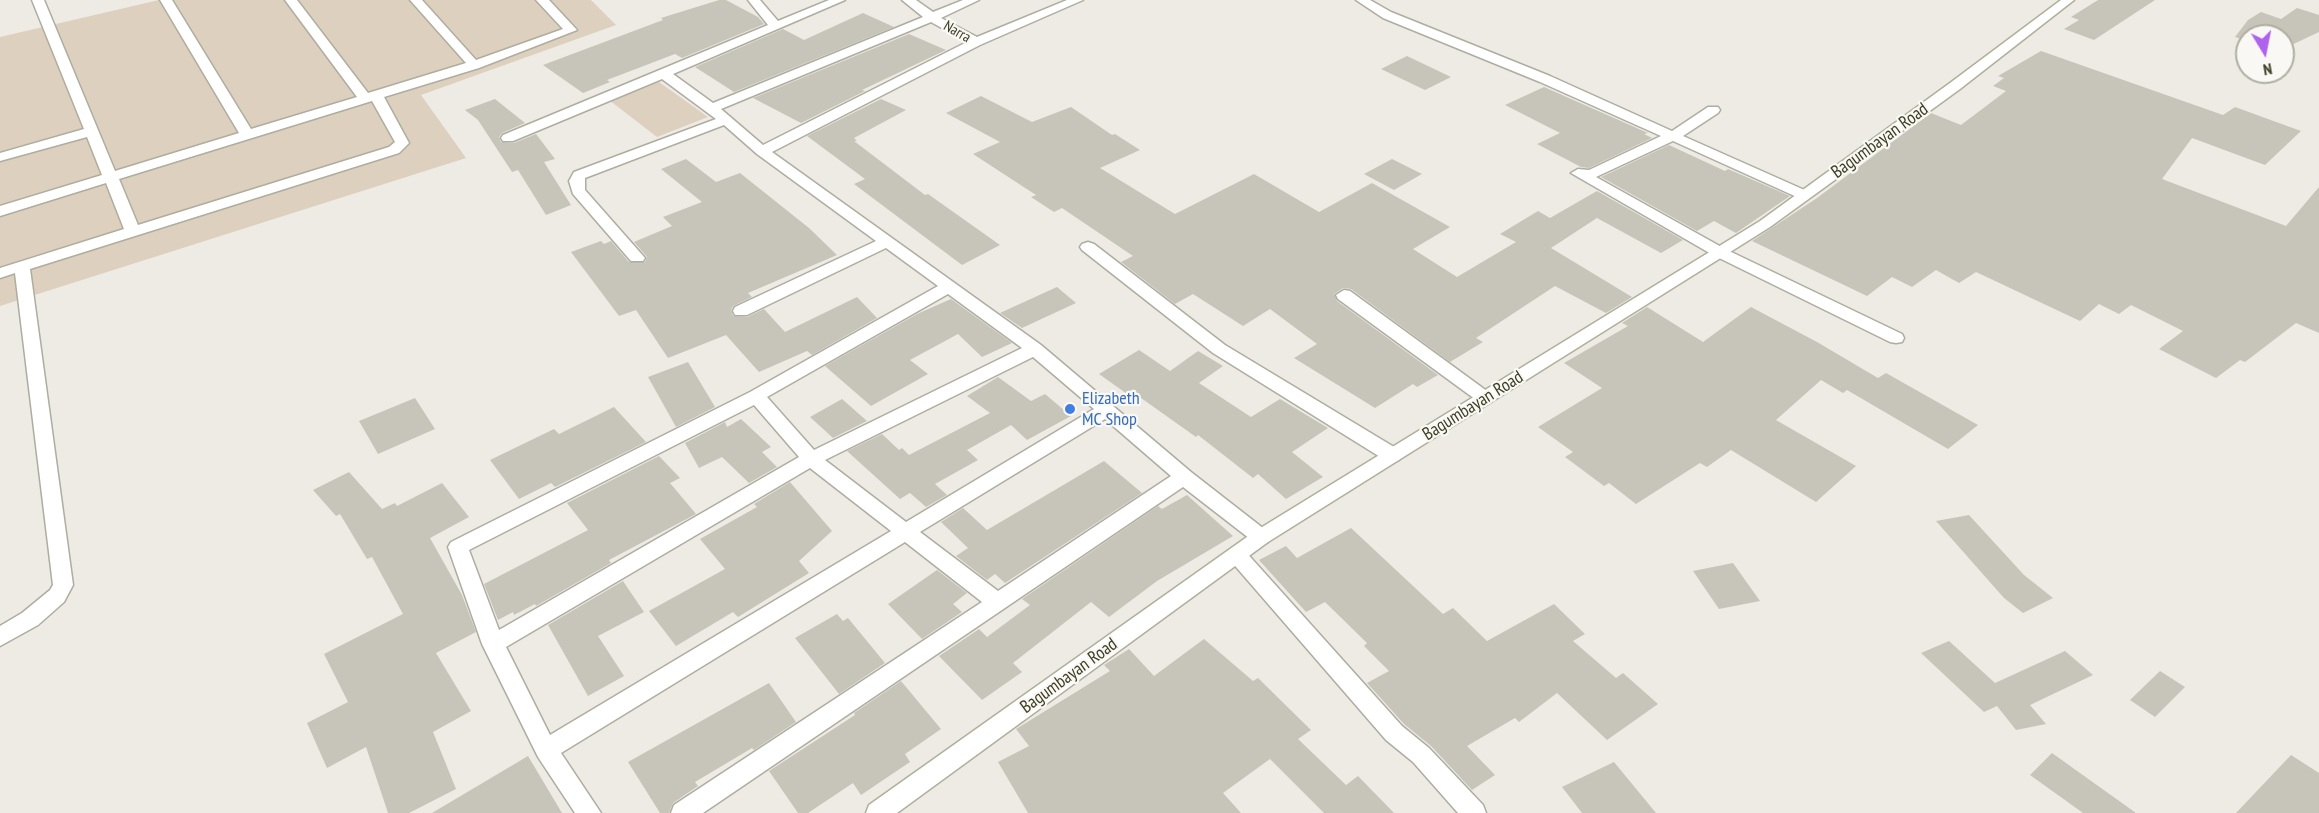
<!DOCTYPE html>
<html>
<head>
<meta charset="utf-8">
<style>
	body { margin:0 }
	#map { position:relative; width:2319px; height:813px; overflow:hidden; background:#edebe4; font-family:"PT Sans Narrow",sans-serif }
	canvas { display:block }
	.north { position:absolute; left:2235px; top:24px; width:60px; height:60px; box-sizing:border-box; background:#f9f8f4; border:2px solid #aeaea1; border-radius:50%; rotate:170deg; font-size:16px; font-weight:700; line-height:24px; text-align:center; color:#3d3e24 }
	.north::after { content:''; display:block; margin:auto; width:21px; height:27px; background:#af63ec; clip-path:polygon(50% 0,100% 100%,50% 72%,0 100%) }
</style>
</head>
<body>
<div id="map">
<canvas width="2319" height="813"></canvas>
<div class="north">N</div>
</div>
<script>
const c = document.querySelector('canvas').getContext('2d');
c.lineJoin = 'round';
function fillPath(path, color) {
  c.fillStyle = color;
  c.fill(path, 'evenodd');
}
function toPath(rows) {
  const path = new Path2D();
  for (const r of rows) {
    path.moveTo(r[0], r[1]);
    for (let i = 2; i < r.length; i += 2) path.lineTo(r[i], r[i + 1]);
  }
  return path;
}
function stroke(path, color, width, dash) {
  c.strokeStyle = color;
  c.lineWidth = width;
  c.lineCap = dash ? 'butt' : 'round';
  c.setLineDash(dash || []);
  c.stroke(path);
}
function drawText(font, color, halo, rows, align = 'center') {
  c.font = font + ' "PT Sans Narrow",sans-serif';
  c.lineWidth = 4.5;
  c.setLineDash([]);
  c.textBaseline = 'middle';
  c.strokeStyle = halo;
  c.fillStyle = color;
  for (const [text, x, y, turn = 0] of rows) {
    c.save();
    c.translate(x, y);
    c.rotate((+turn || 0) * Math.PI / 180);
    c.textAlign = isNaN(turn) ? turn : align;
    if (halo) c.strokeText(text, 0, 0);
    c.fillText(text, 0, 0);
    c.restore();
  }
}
const green = toPath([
	[159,0,591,0,616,25,421,95,466,158,0,306,0,37],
	[659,82,708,117,657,137,609,100]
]);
const building = toPath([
	[719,0,726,0,758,17,764,24,682,58,675,54,607,80,610,82,583,93,543,65,663,20,661,18],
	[2098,0,2155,0,2094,40,2064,29,2079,20,2071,17],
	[2297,8,2319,15,2319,32,2283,49,2283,36,2247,36,2247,41,2235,37,2248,20,2261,12,2281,19],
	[863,13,894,27,734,92,695,67,783,29,804,40],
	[909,34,946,50,862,90,865,91,801,123,753,98],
	[2041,51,2223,115,2235,107,2301,131,2265,165,2192,138,2162,179,2286,226,2319,187,2319,333,2296,323,2245,362,2240,360,2216,378,2159,349,2183,331,2131,305,2119,314,2099,304,2080,321,1976,272,1959,283,1936,270,1912,287,1892,277,1867,296,1752,241,1817,198,1931,113,1961,125,2006,91,1993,86,2004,78,1998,76],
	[1407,56,1451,77,1425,90,1381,69],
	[1544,87,1648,133,1644,134,1652,138,1589,168,1581,167,1537,144,1560,133,1505,105],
	[981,96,1032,122,1071,107,1112,135,1115,134,1140,150,1100,168,1175,214,1254,174,1319,212,1372,183,1450,227,1413,249,1457,277,1516,242,1500,234,1538,211,1550,218,1597,191,1683,240,1661,253,1597,218,1551,248,1632,297,1606,313,1555,286,1476,338,1483,342,1450,362,1351,289,1343,288,1334,294,1337,301,1438,375,1417,387,1413,384,1375,408,1294,358,1317,344,1270,309,1243,326,1193,294,1175,304,1121,262,1133,256,1062,208,1054,212,1031,197,1036,195,973,154,1000,142,946,113],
	[495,99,525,123,502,133,499,137,501,142,514,143,536,134,555,159,544,162,571,205,546,215,518,170,512,172,478,120,465,110],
	[881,99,906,110,854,138,857,141,854,141,925,195,928,194,1000,245,962,265,854,184,865,179,807,136],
	[1669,145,1725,171,1728,169,1790,196,1736,233,1714,221,1697,231,1601,177],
	[686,159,716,182,740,173,809,228,837,255,748,293,752,297,733,306,731,310,733,316,747,317,764,309,785,332,857,297,877,318,812,355,807,351,759,372,726,335,668,358,636,310,619,316,571,252,601,241,604,244,611,241,629,262,645,262,647,257,634,242,672,226,663,217,702,202,661,169],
	[1392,159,1422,174,1394,190,1364,174],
	[1057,287,1076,303,1022,328,1000,313],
	[951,299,1012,343,982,357,958,334,910,360,928,374,871,406,825,366,917,314],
	[1647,307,1703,342,1751,307,1817,342,1878,378,1886,373,1978,425,1948,449,1847,390,1843,393,1821,380,1776,420,1856,466,1816,502,1731,450,1707,467,1700,463,1636,504,1609,483,1604,486,1565,457,1573,452,1538,427,1602,388,1564,363,1628,326,1622,323],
	[1139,350,1170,371,1198,351,1223,366,1199,383,1251,417,1280,399,1328,428,1292,452,1323,477,1286,499,1258,474,1253,478,1198,435,1196,437,1134,393,1130,396,1099,374],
	[688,362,715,407,676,427,648,377],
	[998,377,1031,401,1045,394,1071,416,1027,440,1011,425,967,450,978,460,935,484,947,495,926,507,910,493,900,499,847,451,882,434,899,450,902,448,909,455,990,413,967,396],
	[415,398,435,429,378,454,359,421],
	[842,399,867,421,833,438,810,417],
	[614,407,646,442,555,487,551,483,519,499,490,460,554,429,559,434],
	[741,419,771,447,762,452,777,467,749,483,722,457,699,468,685,443,725,422,727,427],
	[659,456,680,478,670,483,696,514,609,560,611,563,536,606,535,604,514,615,513,612,498,620,484,584,588,530,567,503],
	[1104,461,1142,493,1005,583,995,574,987,580,956,556,968,548,941,522,963,508,987,530],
	[349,472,382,509,395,503,397,506,442,483,469,517,430,538,462,595,476,632,436,653,471,711,433,732,456,789,409,813,388,813,366,747,327,768,307,723,348,702,324,654,403,614,372,557,367,559,340,514,336,516,313,490],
	[790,482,832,531,799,561,809,573,738,617,733,612,676,646,649,611,725,569,700,539,757,507,754,504],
	[1187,495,1233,536,1157,581,1109,617,1091,602,1013,663,1022,672,982,700,939,656,979,629,987,637,1030,605,1022,599,1158,506,1162,509],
	[1969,515,2024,575,2053,598,2023,613,2004,598,1936,521],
	[1351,528,1443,614,1453,608,1487,641,1554,604,1585,634,1573,641,1616,678,1623,673,1658,704,1607,740,1557,693,1519,722,1515,718,1467,746,1495,775,1472,790,1431,746,1404,724,1367,683,1389,671,1364,646,1367,643,1325,602,1306,612,1259,560,1286,546,1297,558],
	[1733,563,1760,601,1719,609,1693,571],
	[937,570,967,593,953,604,962,612,922,639,888,604],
	[623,581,644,612,598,636,624,676,588,696,548,625],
	[837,614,843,621,848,618,885,663,839,694,795,638],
	[1204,639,1253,681,1258,678,1311,730,1298,739,1346,785,1358,776,1394,813,1324,813,1270,759,1223,793,1241,813,1028,813,998,762,1029,746,1016,729,1110,671,1104,665,1129,649,1154,676],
	[1949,641,1995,683,2065,651,2093,675,2030,705,2046,724,2016,730,1997,706,1984,712,1921,653],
	[2160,671,2185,687,2155,717,2130,700],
	[901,681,941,729,905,754,910,762,861,795,853,783,808,813,798,813,769,771,855,715,854,713],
	[769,683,796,722,754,750,752,748,695,782,698,786,673,803,669,813,660,813,628,762],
	[2052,753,2136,813,2083,813,2030,775],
	[2291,755,2319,773,2319,813,2236,813],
	[528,756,562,813,432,813],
	[1614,762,1656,813,1582,813,1562,787]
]);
const street = toPath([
	[32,0,44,0,115,171,239,133,160,0,172,0,251,129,357,97,285,0,297,0,368,93,466,63,410,0,422,0,476,60,563,29,536,0,549,0,577,30,479,68,384,97,409,143,399,153,30,269,73,585,64,602,38,625,0,646,0,626,22,613,50,590,53,585,15,273,0,278,0,268,124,229,106,183,0,216,0,206,102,175,87,137,0,161,0,153,84,129,32,0],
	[372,101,395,142,389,147,138,225,119,179,372,101],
	[748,0,760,0,778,21,829,0,845,0,673,74,713,103,923,17,902,0,916,0,933,12,963,0,979,0,941,18,977,37,1067,0,1083,0,980,45,772,152,1041,345,1191,472,1268,532,1271,537,1268,542,1261,545,1254,542,1183,487,703,813,671,813,674,805,982,602,905,542,561,753,601,813,575,813,538,757,482,644,448,547,451,542,750,392,938,286,886,248,747,315,735,315,733,311,735,307,876,241,757,154,724,125,585,178,585,190,645,258,643,261,631,261,573,194,569,181,574,172,716,119,662,79,513,141,503,141,501,138,503,135,768,25,748,0],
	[931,22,967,42,763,145,721,109,931,22],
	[948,294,1022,348,814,450,767,397,948,294],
	[1033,357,1094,409,906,522,825,460,1033,357],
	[754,405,799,457,499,630,469,550,754,405],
	[1105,419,1171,476,998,591,920,532,1105,419],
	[810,468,891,531,550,735,506,647,810,468],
	[1356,0,1370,0,1391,12,1550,76,1672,131,1708,107,1718,107,1720,110,1718,113,1683,136,1809,192,1811,195,1809,198,1799,198,1673,141,1596,177,1725,249,1902,334,1904,338,1902,342,1896,343,1890,342,1713,255,1571,173,1578,169,1589,170,1661,136,1540,82,1383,18,1356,0],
	[1088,242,1094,244,1225,345,1399,450,1401,455,1399,460,1392,462,1385,460,1213,353,1082,250,1080,247,1082,244,1088,242],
	[1344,290,1350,291,1491,394,1494,398,1491,402,1479,402,1338,299,1336,295,1344,290],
	[1237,547,1244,550,1402,726,1429,748,1483,805,1486,813,1458,813,1413,762,1386,740,1230,560,1227,555,1230,550,1237,547]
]);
const secondary = toPath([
	[2061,0,2074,0,1960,89,1770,227,1268,542,897,813,866,813,869,805,1254,532,1760,221,1950,83,2061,0]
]);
const markers = [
	[1070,409,6,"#3f7fe0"]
];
const farStreetnames = [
	["Narra",957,32,30]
];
const streetNames = [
	["Bagumbayan Road",1880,141,-36],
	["Bagumbayan Road",1473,406,-32],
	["Bagumbayan Road",1069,676,-36]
];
const shopNames = [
	["Elizabeth",1082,399],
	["MC Shop",1082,420]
];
fillPath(green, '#ddd0be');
fillPath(building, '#c7c5b9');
stroke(street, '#aead9f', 3);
stroke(secondary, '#afaf9a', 3);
fillPath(street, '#fff');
fillPath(secondary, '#fff');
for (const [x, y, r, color] of markers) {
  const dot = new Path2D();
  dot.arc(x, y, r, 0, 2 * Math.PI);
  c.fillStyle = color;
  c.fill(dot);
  stroke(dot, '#f9f8f4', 2);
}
drawText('15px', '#3d3e24', '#f9f8f4', farStreetnames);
drawText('18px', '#3d3e24', '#f9f8f4', streetNames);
drawText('18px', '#366cbe', '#f9f8f4', shopNames, 'left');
</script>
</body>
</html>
